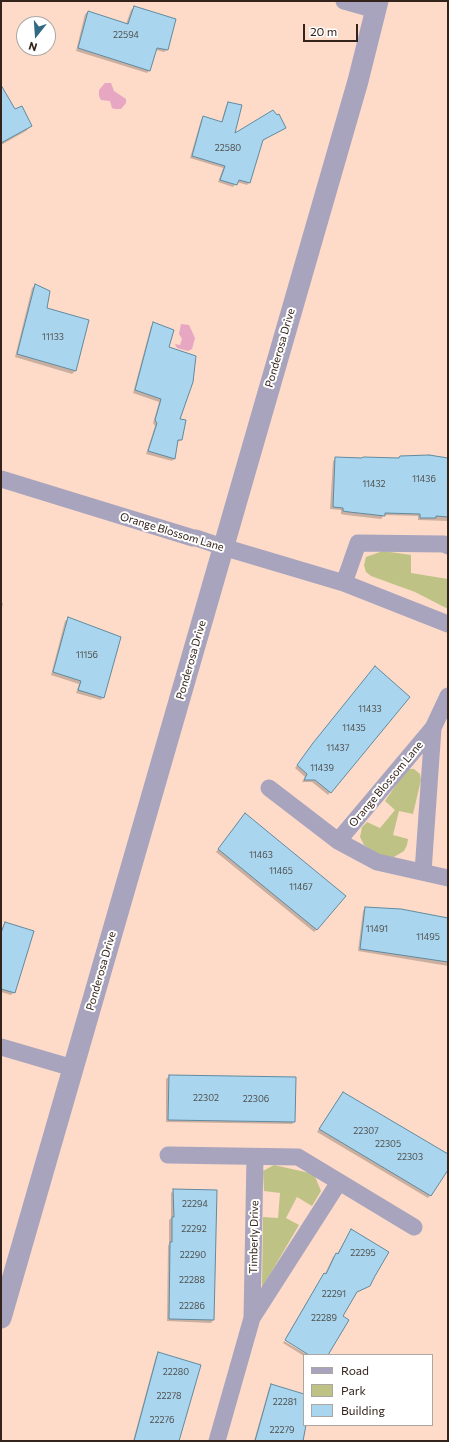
<!DOCTYPE html>
<html>
<head>
<meta charset="utf-8">
<style>
	body { margin:0 }
	#map { position:relative; width:449px; height:1442px; overflow:hidden; background:#fddbc8; font-family:Commissioner,sans-serif }
	canvas { display:block }
	.frame { position:absolute; inset:0; border:2px solid #33231a; pointer-events:none }
	.legend { position:absolute; left:303px; top:1354px; width:130px; height:72px; box-sizing:border-box; background:#fff; border:1px solid #ada7a3; margin:0; padding:5px 7px; list-style:none; font-size:12px; color:#33231a }
	.legend li { display:flex; align-items:center; gap:8px; height:20px }
	.legend b { width:20px; border:1px solid #ada7a3 }
	.north { position:absolute; left:16px; top:16px; width:40px; height:40px; box-sizing:border-box; background:#fff; border:1px solid #ada7a3; border-radius:50%; rotate:197deg; font-size:11px; font-weight:700; line-height:16px; text-align:center; color:#33231a }
	.north::after { content:''; display:block; margin:auto; width:14px; height:18px; background:#326984; clip-path:polygon(50% 0,100% 100%,50% 72%,0 100%) }
	.scale { position:absolute; left:303px; top:24px; width:55px; height:18px; box-sizing:border-box; border:2px solid #33231a; border-top:0; padding-left:5px; font-size:12px; line-height:14px; white-space:nowrap; color:#33231a; -webkit-text-stroke:3px #fff; paint-order:stroke }
</style>
</head>
<body>
<div id="map">
<canvas width="449" height="1442"></canvas>
<div class="frame"></div>
<ul class="legend">
<li><b style="height:5px;background:#a8a4be"></b>Road</li>
<li><b style="height:11px;background:#bec385"></b>Park</li>
<li><b style="height:11px;background:#a9d6ee"></b>Building</li>
</ul>
<div class="north">N</div>
<div class="scale">20 m</div>
</div>
<script>
const c = document.querySelector('canvas').getContext('2d');
c.lineJoin = 'round';
function fillPath(path, color) {
  c.fillStyle = color;
  c.fill(path, 'evenodd');
}
function toPath(rows) {
  const path = new Path2D();
  for (const r of rows) {
    path.moveTo(r[0], r[1]);
    for (let i = 2; i < r.length; i += 2) path.lineTo(r[i], r[i + 1]);
  }
  return path;
}
function stroke(path, color, width, dash) {
  c.strokeStyle = color;
  c.lineWidth = width;
  c.lineCap = dash ? 'butt' : 'round';
  c.setLineDash(dash || []);
  c.stroke(path);
}
function drawText(font, color, halo, rows, align = 'center') {
  c.font = font + ' Commissioner,sans-serif';
  c.lineWidth = 4;
  c.setLineDash([]);
  c.textBaseline = 'middle';
  c.strokeStyle = halo;
  c.fillStyle = color;
  for (const [text, x, y, turn = 0] of rows) {
    c.save();
    c.translate(x, y);
    c.rotate((+turn || 0) * Math.PI / 180);
    c.textAlign = isNaN(turn) ? turn : align;
    if (halo) c.strokeText(text, 0, 0);
    c.fillText(text, 0, 0);
    c.restore();
  }
}
const green = toPath([
	[383,551,411,555,411,573,448,579,448,609,415,592,371,576,366,572,364,565,366,557],
	[407,769,414,769,420,774,421,780,413,814,399,811,393,835,408,839,407,845,404,851,394,857,387,860,364,845,360,837,362,827,367,822,380,828,395,810,385,801],
	[274,1165,314,1174,321,1191,312,1206,297,1197,286,1218,299,1225,262,1288,263,1217,278,1218,280,1193,264,1191,263,1171]
]);
const water = toPath([
	[105,83,111,83,114,91,126,99,126,103,121,109,115,109,112,108,110,101,101,100,99,96,99,90],
	[181,324,189,325,195,338,192,349,188,351,177,348,175,344,180,345,182,339,179,334]
]);
const shadow = toPath([
	[134,7,167,50,164,52,156,50,149,71,147,73,76,51,85,14,88,12,126,24,131,10],
	[1,87,15,111,31,126,26,131,1,145],
	[228,103,234,135,284,128,262,141,249,183,247,185,237,182,233,187,218,182,223,168,190,158,201,120,203,117,221,123,226,106],
	[35,285,46,309,88,321,75,371,72,374,15,357,32,288],
	[154,324,168,348,179,420,181,440,177,442,174,459,172,461,146,454,155,426,153,423,159,402,133,393,151,326],
	[400,457,448,459,448,521,418,520,418,516,384,515,381,519,346,515,341,514,341,510,330,509,333,461,336,458,397,459],
	[1,603,3,603,1,612],
	[68,619,103,697,101,700,76,693,79,684,51,675,65,621],
	[310,747,330,792,328,795,312,782,302,782,305,777,295,768],
	[242,817,317,929,314,932,216,852],
	[365,908,448,919,448,966,358,951,363,911],
	[5,924,14,992,11,995,1,992,1,930],
	[169,1076,295,1078,294,1122,292,1124,166,1122,166,1079],
	[341,1095,448,1156,448,1168,428,1198,317,1132],
	[174,1190,213,1320,211,1323,167,1321,168,1246,169,1244,169,1220,171,1218,171,1193],
	[351,1230,369,1285,366,1288,355,1293,342,1316,327,1355,311,1355,285,1339,322,1277,325,1274,333,1257,337,1254],
	[284,1341,308,1355,304,1356,283,1343],
	[158,1354,179,1441,133,1441,156,1356],
	[271,1385,304,1395,304,1425,305,1425,301,1441,254,1441,269,1388]
]);
const building = toPath([
	[134,6,176,19,168,50,157,48,150,71,78,48,88,11,128,24,134,6],
	[1,85,15,109,22,106,32,126,1,143,1,85],
	[228,102,242,105,235,133,273,110,277,115,279,114,286,128,263,140,250,183,239,180,237,185,220,180,225,166,192,156,203,116,222,122,228,102],
	[35,284,50,291,47,308,89,320,76,371,17,354,35,284],
	[153,322,174,330,169,347,196,356,193,382,180,419,186,420,182,440,178,440,175,459,148,451,157,423,155,420,161,399,135,390,153,322],
	[429,455,448,458,448,517,436,516,436,518,420,518,420,514,385,513,385,516,349,512,343,511,343,508,333,507,335,457,362,458,363,457,399,458,400,456,429,455],
	[68,617,121,637,104,698,78,690,81,681,53,672,68,617],
	[375,666,410,697,331,793,315,780,304,780,307,774,297,765,313,743,375,666],
	[245,813,346,896,317,930,218,849,245,813],
	[365,907,401,909,448,918,448,962,360,949,365,907],
	[5,922,34,931,15,993,1,989,1,933,5,922],
	[169,1075,296,1077,295,1122,168,1120,169,1075],
	[343,1092,448,1154,448,1170,431,1196,319,1129,343,1092],
	[173,1189,217,1190,214,1320,169,1319,170,1242,172,1242,172,1217,174,1217,173,1189],
	[351,1229,389,1252,375,1276,370,1286,357,1292,343,1316,349,1320,328,1355,309,1355,285,1340,324,1273,326,1274,336,1253,338,1254,351,1229],
	[158,1352,201,1365,179,1441,134,1441,158,1352],
	[271,1384,304,1394,304,1425,306,1425,303,1441,255,1441,271,1384]
]);
const minor = toPath([
	[344,1,376,10],
	[1,479,193,538,196,538,223,547,344,583,448,624],
	[344,583,358,543,444,544,448,546],
	[269,788,338,841,377,862,448,878],
	[338,841,433,728],
	[423,872,433,728,448,696],
	[1,1047,73,1068],
	[168,1155,298,1157,414,1227],
	[255,1157,252,1318,339,1182],
	[217,1441,252,1318]
]);
const tertiary = toPath([
	[1,1318,358,81,378,1]
]);
const numberNames = [
	["22594",126,35],
	["22580",228,148],
	["11133",53,337],
	["11436",424,479],
	["11432",374,484],
	["11156",87,655],
	["11433",370,709],
	["11435",354,728],
	["11437",338,748],
	["11439",322,768],
	["11463",261,855],
	["11465",281,871],
	["11467",301,887],
	["11491",377,929],
	["11495",428,937],
	["22302",206,1098],
	["22306",256,1099],
	["22307",366,1131],
	["22305",388,1144],
	["22303",410,1157],
	["22294",195,1204],
	["22292",194,1229],
	["22295",363,1253],
	["22290",193,1255],
	["22288",192,1280],
	["22291",334,1294],
	["22286",192,1306],
	["22289",324,1318],
	["22280",176,1372],
	["22278",169,1396],
	["22281",285,1402],
	["22276",162,1420],
	["22279",282,1430]
];
const streetNames = [
	["Ponderosa Drive",280,348,-74],
	["Orange Blossom Lane",172,532,17],
	["Ponderosa Drive",191,660,-74],
	["Orange Blossom Lane",386,784,-50],
	["Ponderosa Drive",101,971,-74],
	["Timberly Drive",254,1237,-89]
];
fillPath(green, '#bec385');
fillPath(water, '#e7a6c2');
fillPath(shadow, '#0003');
fillPath(building, '#a9d6ee');
stroke(building, '#608aa0', 1);
stroke(minor, '#a8a4be', 17);
stroke(tertiary, '#a8a4be', 21);
drawText('9px', '#50504f', null, numberNames);
drawText('11px', '#33231a', '#fff', streetNames);
</script>
</body>
</html>
